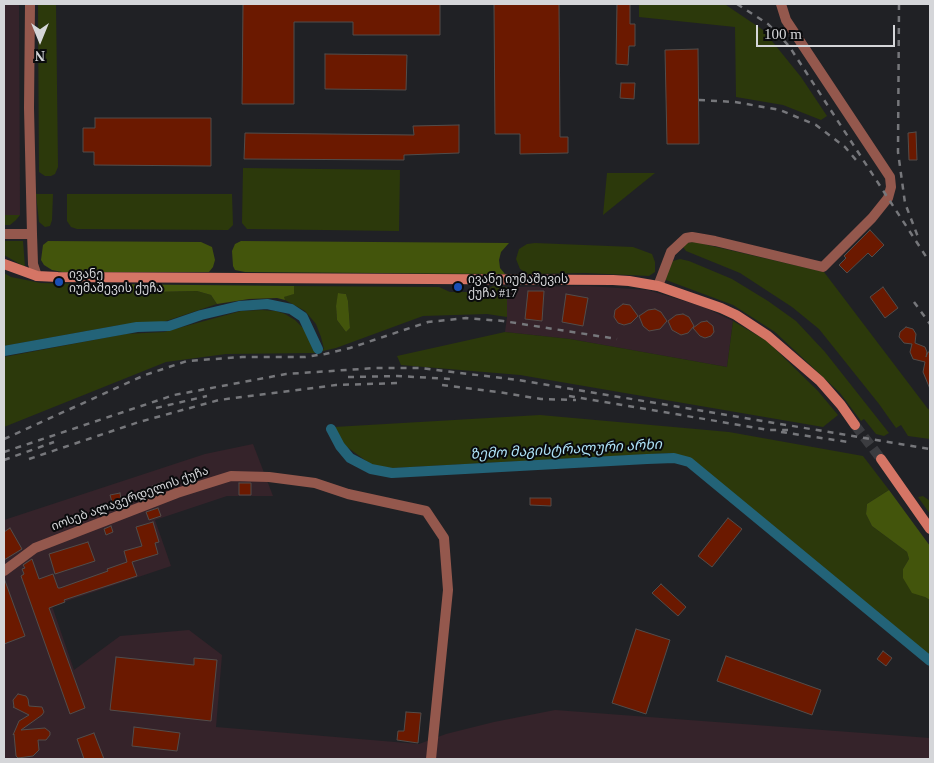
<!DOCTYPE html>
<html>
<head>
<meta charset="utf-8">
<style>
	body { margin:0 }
	#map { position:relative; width:934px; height:763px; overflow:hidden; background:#202125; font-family:"Times New Roman",serif }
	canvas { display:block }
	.frame { position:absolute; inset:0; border:5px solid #d5d6d9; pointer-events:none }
	.north { position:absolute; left:15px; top:15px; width:50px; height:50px; -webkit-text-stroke:4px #0a0b0d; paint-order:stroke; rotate:180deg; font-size:14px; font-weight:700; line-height:20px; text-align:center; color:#d5d6d9 }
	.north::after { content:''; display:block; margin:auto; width:18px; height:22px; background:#d5d6d9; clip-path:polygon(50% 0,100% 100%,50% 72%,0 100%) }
	.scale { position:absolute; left:756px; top:25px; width:139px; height:22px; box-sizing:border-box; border:2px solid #d5d6d9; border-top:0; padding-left:6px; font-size:15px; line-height:18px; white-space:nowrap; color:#d5d6d9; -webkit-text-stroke:4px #0a0b0d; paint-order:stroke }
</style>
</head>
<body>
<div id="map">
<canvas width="934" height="763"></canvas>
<div class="frame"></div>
<div class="north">N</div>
<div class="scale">100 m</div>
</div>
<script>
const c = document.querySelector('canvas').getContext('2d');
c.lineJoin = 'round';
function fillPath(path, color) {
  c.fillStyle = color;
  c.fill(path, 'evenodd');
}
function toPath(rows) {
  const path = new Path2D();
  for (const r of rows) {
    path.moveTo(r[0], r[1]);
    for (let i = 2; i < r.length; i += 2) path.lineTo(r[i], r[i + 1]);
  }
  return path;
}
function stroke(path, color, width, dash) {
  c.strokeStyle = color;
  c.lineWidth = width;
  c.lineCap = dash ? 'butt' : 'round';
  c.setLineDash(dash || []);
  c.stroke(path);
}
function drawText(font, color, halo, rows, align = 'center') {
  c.font = font + ' "Times New Roman","Noto Sans Georgian",serif';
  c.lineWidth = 4;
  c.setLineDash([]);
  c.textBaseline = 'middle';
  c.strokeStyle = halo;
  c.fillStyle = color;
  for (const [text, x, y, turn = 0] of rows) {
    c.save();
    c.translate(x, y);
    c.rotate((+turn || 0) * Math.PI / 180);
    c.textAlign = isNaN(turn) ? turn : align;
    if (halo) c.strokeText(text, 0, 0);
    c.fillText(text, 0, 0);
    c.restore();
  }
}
const industrial = toPath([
	[4,4,19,4,20,215,4,215],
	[588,286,648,290,704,307,733,321,727,367,570,339,505,332,507,317,507,287],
	[253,444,273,496,227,496,155,520,171,566,52,606,74,670,120,636,189,630,222,655,216,727,419,744,446,734,494,722,555,710,930,738,930,759,4,759,4,520,205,454]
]);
const green = toPath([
	[38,4,56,4,58,167,55,174,51,176,45,176,39,172],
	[639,4,722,4,726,5,763,30,801,77,827,116,821,120,783,105,736,97,735,27,639,17],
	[243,168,400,170,399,231,247,229,242,223],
	[607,173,655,173,603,215],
	[36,194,53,194,52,220,50,226,45,227,39,222],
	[67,194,232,194,233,225,228,230,77,229,71,227,67,221],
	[4,215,20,215,16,220,10,225,4,225],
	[4,241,23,241,25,267,4,255],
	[695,242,824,272,928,409,930,410,930,439,908,436,901,425,896,428,879,404,819,329,792,307,740,273,686,251,683,247,684,243],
	[535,243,633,247,652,254,655,262,655,272,649,276,585,273,528,274,520,269,516,259,519,249,527,244],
	[680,259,689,261,732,279,768,301,796,321,825,352,889,433,884,436,876,434,864,419,861,421,840,393,775,332,733,305,666,280,666,275,673,261],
	[4,273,11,277,41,283,94,284,107,293,197,291,211,295,217,304,163,322,120,325,4,346],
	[294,286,439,287,450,292,483,292,493,286,507,287,507,317,487,314,423,316,336,348,314,353,226,354,166,362,4,427,4,357,125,334,164,332,241,311,262,310,276,311,285,314,295,320,306,331,313,350,324,349,321,337,316,324,305,311,285,300,283,297,293,294],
	[339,293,346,294,348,301,350,328,346,332,337,320,336,306],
	[733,321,767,341,818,391,838,415,823,427,520,375,401,365,397,356,505,332,570,339,727,367],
	[540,415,729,432,863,456,889,490,867,504,866,514,872,526,907,552,909,559,903,569,925,597,930,600,930,657,690,458,671,453,392,468,373,466,343,444,334,427],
	[923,496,930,501,930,514,918,497]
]);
const forest = toPath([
	[48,241,201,242,212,247,215,260,213,267,209,272,62,272,52,270,44,265,41,260,43,245],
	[241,241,509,243,501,252,499,260,500,268,505,274,245,272,235,270,233,266,232,251,235,244],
	[94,284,294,286,294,294,284,297,285,300,277,298,249,299,217,304,211,295,197,291,106,293],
	[338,293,346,294,348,301,350,328,346,332,337,320,336,306],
	[889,490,930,546,930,600,925,597,912,593,903,578,903,569,909,559,907,552,872,526,866,514,867,504]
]);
const canal = toPath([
	[4,351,137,327,169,326,201,315,239,306,267,304,291,309,303,317,318,349],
	[331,429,340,446,350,458,371,469,392,473,647,459,674,458,689,462,930,661]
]);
const building = toPath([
	[243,4,440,4,440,35,353,35,353,22,294,22,294,104,242,104,243,4],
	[494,4,559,4,560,137,568,137,568,153,520,154,520,134,495,134,494,4],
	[617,4,630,4,630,24,635,24,635,46,629,46,628,65,616,64,617,4],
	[698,49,699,144,667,144,665,50,698,49],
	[325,54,407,55,406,90,325,89,325,54],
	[621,83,635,83,634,99,620,98,621,83],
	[95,118,211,118,211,166,94,165,94,152,83,152,83,128,95,128,95,118],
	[459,125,459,153,404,155,404,160,244,159,245,133,414,135,413,126,459,125],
	[916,132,917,160,909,160,908,133,916,132],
	[870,230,884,245,872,257,868,253,847,273,839,265,846,258,844,256,870,230],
	[883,287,898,308,885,318,870,297,883,287],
	[528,291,544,291,542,321,525,319,528,291],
	[566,294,588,298,583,326,562,322,566,294],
	[623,304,630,305,638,316,631,323,624,325,618,323,614,317,615,310,623,304],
	[655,309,661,312,667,321,660,329,649,331,643,326,639,316,648,310,655,309],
	[683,314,689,317,694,326,688,333,681,335,672,330,668,321,676,315,683,314],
	[707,321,713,326,714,332,711,336,705,338,700,336,693,328,701,322,707,321],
	[906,327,913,329,916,334,915,343,925,347,927,352,926,357,928,352,930,352,930,389,923,372,925,362,913,359,910,352,912,344,904,343,899,337,900,332,906,327],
	[163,482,166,490,155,494,152,486,163,482],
	[239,483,251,483,251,495,239,495,239,483],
	[120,493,121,500,112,502,110,495,120,493],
	[530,498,551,498,551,506,530,505,530,498],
	[158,508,161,516,149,520,146,512,158,508],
	[728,518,742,529,712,567,698,556,728,518],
	[153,522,159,542,155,543,158,554,132,562,137,576,64,600,65,602,49,608,85,708,70,714,21,576,24,574,22,569,25,568,23,565,32,559,39,579,53,574,58,588,60,588,108,571,107,569,127,562,124,551,142,546,136,527,153,522],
	[111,526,113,532,106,535,104,529,111,526],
	[10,528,22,549,4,560,4,532,10,528],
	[88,542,95,561,55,574,49,554,88,542],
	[4,578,25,636,4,644,4,578],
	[661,584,686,607,678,616,652,593,661,584],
	[636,629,670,640,646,714,612,703,636,629],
	[883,651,892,658,886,666,877,659,883,651],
	[726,656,821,690,812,715,717,681,726,656],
	[116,657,194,665,194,658,217,660,211,721,110,710,116,657],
	[18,694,26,696,28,699,29,706,42,707,44,712,42,715,21,730,45,728,50,732,50,735,46,740,38,740,39,750,33,756,18,758,16,756,14,734,13,735,19,721,29,715,13,707,14,707,13,700,18,694],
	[406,712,421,713,418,743,397,740,398,731,404,731,406,712],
	[134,727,180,733,177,751,132,746,134,727],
	[94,733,104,759,84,759,77,739,94,733]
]);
const secondaryTunnel = toPath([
	[855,425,881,459]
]);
const street = toPath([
	[30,4,29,108,32,234,33,264,37,276],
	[4,234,32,234],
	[658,286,671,252,686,238,692,237,715,241,823,267,872,218,888,198,891,187,890,177,786,20,781,4],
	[4,571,35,548,177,493,231,476,269,477,315,483,348,494,426,511,444,538,448,590,431,759]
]);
const secondary = toPath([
	[4,264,37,276,58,277,613,280,629,281,658,286,721,308,736,315,768,336,820,381,841,405,855,425],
	[881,459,930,529]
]);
const rail = toPath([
	[737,4,768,24,789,46,927,258],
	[899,4,898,152,905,203,918,237],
	[699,100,735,102,780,110,816,125,845,147,856,160],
	[914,302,930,324],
	[348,377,397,376,452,379],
	[442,385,498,392,541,399,576,400],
	[569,396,769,430,788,430],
	[156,408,207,396],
	[781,432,848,442],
	[4,439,145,375,187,361,242,357,305,357,325,354,350,348,428,322,466,318,503,321,617,339],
	[4,452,174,395,286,374,376,368,420,368,518,380,930,449],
	[29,459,139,422,219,400,336,385,399,383],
	[4,460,54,442]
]);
const markers = [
	[59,282,5,"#1a4fb4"],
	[458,287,5,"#1a4fb4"]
];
const poiNames = [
	["ივანე",69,275],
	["იუმაშევის ქუჩა",69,289],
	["ივანე იუმაშევის",468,280],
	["ქუჩა #17",468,294]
];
const streetNames = [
	["იოსებ ალავერდელის ქუჩა",130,499,-20]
];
const waterNames = [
	["ზემო მაგისტრალური არხი",566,450,-3]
];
fillPath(industrial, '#35232a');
fillPath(green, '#2c390b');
fillPath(forest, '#43550c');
stroke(canal, '#236378', 10);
fillPath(building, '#6b1900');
stroke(building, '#524d4b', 1);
stroke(secondaryTunnel, '#3b3c40', 10, [10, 5]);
stroke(street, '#94584d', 10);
stroke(secondary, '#d57565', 10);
stroke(rail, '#76777b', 2.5, [6, 6]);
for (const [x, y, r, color] of markers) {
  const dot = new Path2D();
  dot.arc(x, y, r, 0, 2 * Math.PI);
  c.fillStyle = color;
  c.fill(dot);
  stroke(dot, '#0a0b0d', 2);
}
drawText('12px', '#d5d6d9', '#0a0b0d', poiNames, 'left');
drawText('12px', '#d5d6d9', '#0a0b0d', streetNames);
drawText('italic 14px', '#ade1f6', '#0a0b0d', waterNames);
</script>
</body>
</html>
